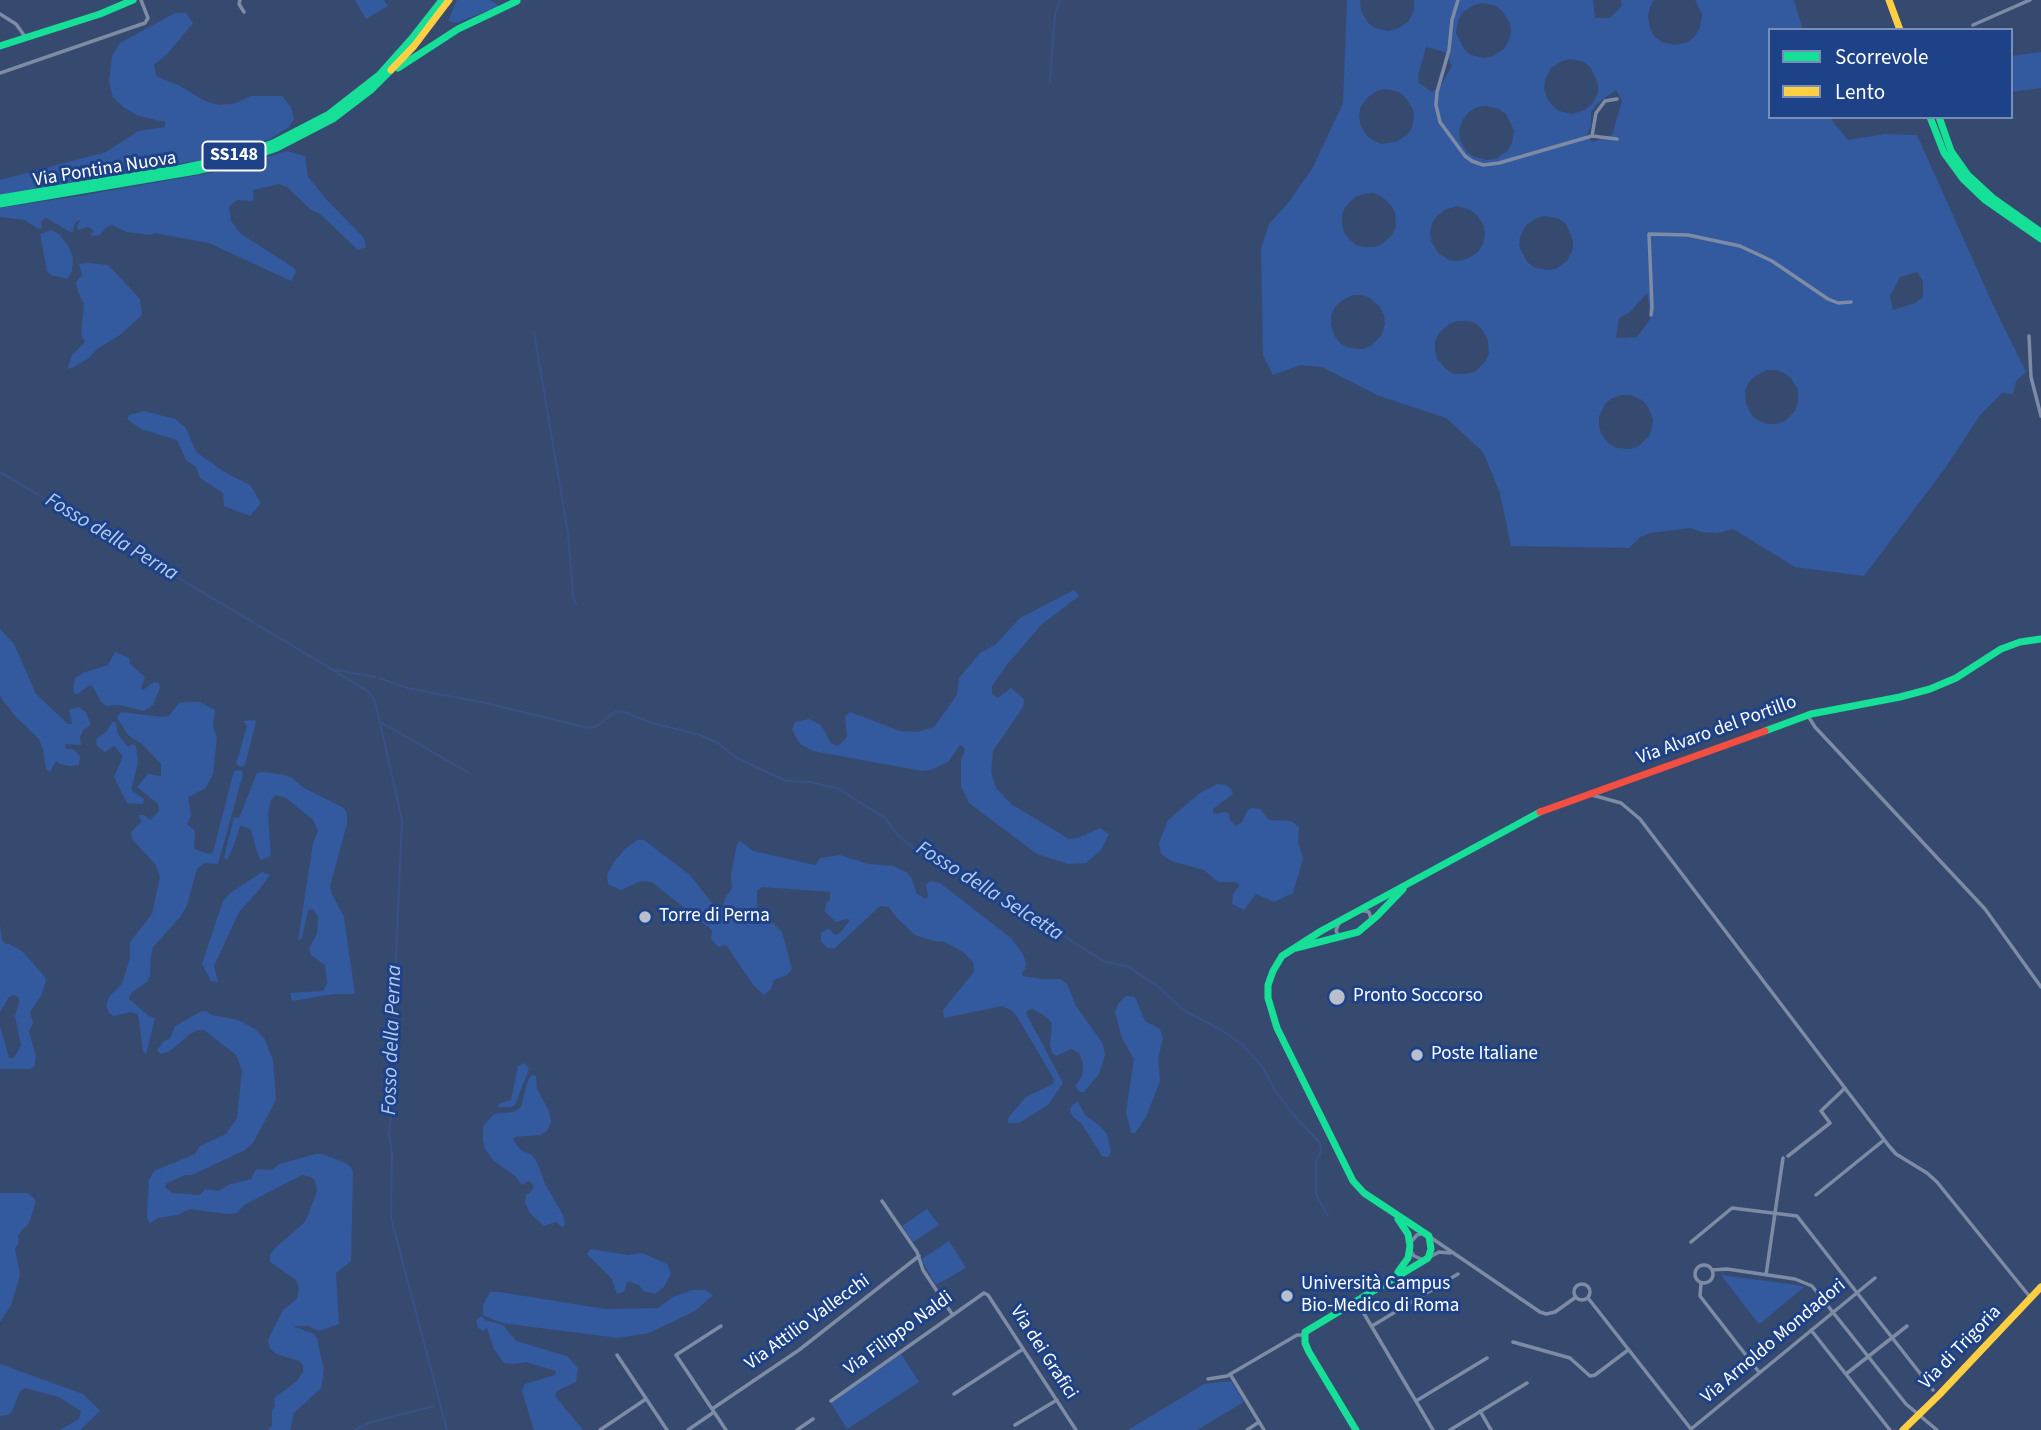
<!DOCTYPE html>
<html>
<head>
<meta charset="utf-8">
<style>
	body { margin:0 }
	#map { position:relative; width:2041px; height:1430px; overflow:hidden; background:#364a70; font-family:"Source Sans 3",sans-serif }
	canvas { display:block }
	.legend { position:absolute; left:1768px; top:28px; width:245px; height:91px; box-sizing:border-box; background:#1e4288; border:2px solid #788eb8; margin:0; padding:9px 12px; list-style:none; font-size:21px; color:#fff }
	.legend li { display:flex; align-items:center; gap:14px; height:35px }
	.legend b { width:35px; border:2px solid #788eb8 }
</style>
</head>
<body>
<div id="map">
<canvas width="2041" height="1430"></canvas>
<ul class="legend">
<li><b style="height:9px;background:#16e098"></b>Scorrevole</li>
<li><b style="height:9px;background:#ffcf43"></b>Lento</li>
</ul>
</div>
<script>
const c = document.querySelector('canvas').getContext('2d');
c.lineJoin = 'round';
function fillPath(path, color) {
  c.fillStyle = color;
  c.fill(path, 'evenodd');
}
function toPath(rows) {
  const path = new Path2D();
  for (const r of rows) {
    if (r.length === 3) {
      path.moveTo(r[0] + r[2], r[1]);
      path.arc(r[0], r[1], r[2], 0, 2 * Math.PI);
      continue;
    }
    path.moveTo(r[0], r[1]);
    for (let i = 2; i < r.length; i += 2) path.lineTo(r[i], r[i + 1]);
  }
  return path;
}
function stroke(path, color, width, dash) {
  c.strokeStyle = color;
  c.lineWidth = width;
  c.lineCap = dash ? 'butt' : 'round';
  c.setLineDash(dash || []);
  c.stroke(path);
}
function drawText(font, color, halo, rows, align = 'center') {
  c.font = font + ' "Source Sans 3",sans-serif';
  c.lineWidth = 6;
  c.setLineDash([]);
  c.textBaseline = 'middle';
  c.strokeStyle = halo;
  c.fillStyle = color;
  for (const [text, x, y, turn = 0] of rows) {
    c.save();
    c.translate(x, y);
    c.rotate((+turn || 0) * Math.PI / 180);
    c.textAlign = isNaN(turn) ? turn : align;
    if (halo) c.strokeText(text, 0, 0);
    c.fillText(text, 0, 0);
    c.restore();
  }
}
const green = toPath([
	[355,0,384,0,388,6,366,19],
	[457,0,490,0,499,6,456,23,448,21],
	[1347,0,1360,0,1361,11,1368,23,1375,28,1388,31,1397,29,1408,22,1414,10,1414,0,1593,0,1595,18,1610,18,1622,6,1621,0,1654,0,1650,7,1648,16,1650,29,1655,37,1662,42,1675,45,1688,42,1695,36,1700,28,1702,15,1695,0,1794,0,1803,30,1770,30,1770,117,1831,117,1833,122,1848,140,1885,134,1917,135,1994,307,2026,372,2016,381,2013,394,2002,393,1980,415,1946,467,1864,576,1795,567,1733,529,1718,533,1702,532,1690,528,1650,533,1640,537,1629,548,1511,546,1500,493,1483,452,1446,418,1379,396,1322,367,1300,365,1273,375,1263,355,1261,248,1269,224,1288,203,1312,169,1343,103],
	[1483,3,1496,6,1503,12,1510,23,1511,32,1509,41,1504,49,1493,56,1484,58,1471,55,1464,49,1456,33,1458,20,1463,12,1474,5],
	[1426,47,1445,52,1452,66,1441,85,1432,92,1419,83,1418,76],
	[1571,59,1584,62,1591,68,1598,84,1598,93,1592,104,1585,110,1572,114,1559,111,1552,105,1547,98,1544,89,1545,80,1551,68,1562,61],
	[1386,89,1399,92,1406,98,1413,109,1414,118,1412,127,1407,135,1396,142,1382,144,1374,141,1367,136,1360,124,1359,115,1361,106,1369,96,1377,91],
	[1616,90,1622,101,1612,135,1593,142,1586,136,1591,126,1591,112,1599,102],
	[1486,106,1499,109,1506,114,1514,130,1512,143,1507,151,1496,159,1487,160,1474,157,1467,152,1460,140,1459,131,1463,119,1469,112,1477,107],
	[1373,193,1381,196,1391,205,1395,213,1396,227,1392,235,1382,244,1374,247,1365,247,1356,245,1349,239,1344,232,1342,223,1342,214,1346,206,1355,197,1364,194],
	[1457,206,1470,210,1477,215,1484,226,1485,235,1483,244,1478,252,1467,259,1458,261,1449,260,1438,253,1431,241,1430,232,1432,223,1437,216,1444,210],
	[1546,216,1559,219,1566,224,1573,240,1573,249,1567,261,1556,269,1547,270,1534,267,1527,262,1519,246,1520,237,1526,225,1537,218],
	[1917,272,1923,281,1923,297,1915,303,1893,310,1890,296,1900,277],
	[1647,293,1651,318,1637,337,1616,338,1619,318,1630,312],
	[1353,295,1362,295,1370,298,1380,307,1384,315,1385,324,1381,336,1371,346,1363,349,1350,348,1341,344,1335,337,1331,325,1331,316,1335,307,1341,301],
	[1457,321,1466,321,1475,323,1482,329,1488,340,1489,354,1485,362,1476,371,1467,374,1454,374,1446,369,1437,359,1435,350,1435,341,1439,333,1449,324],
	[1767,370,1776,370,1784,373,1791,378,1798,390,1798,403,1795,411,1785,421,1777,424,1768,424,1759,421,1752,416,1746,404,1745,391,1749,382,1755,376],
	[1621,395,1630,395,1642,400,1648,407,1653,419,1652,428,1649,436,1639,446,1631,449,1617,448,1609,444,1601,433,1599,425,1599,416,1605,404,1612,398],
	[175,13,186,13,193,23,168,53,154,65,156,76,180,86,205,101,219,105,236,103,251,96,282,96,291,107,294,119,289,127,270,139,230,155,0,195,0,180,106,152,138,131,165,127,165,122,139,116,123,107,113,97,109,82,112,56,120,43],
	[2041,52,2041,88,2011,92,2011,56],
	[287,151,305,156,308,177,327,200,364,238,366,247,358,250,320,214,310,209,287,187,279,184,253,190,254,199,252,201,237,200,229,207,231,221,241,234,294,268,296,272,291,281,209,243,154,233,151,235,127,232,112,225,106,227,100,235,94,236,90,235,94,230,88,227,78,230,77,226,80,220,76,222,73,228,74,231,70,232,46,218,41,221,42,228,38,229,25,220,0,217,0,208,85,195,226,170],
	[52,230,59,234,69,247,73,258,72,271,67,279,51,275,47,271,40,234],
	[89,263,107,265,112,269,140,299,142,315,120,335,97,349,89,358,74,367,67,369,72,355,85,342,81,335,84,304,78,292,76,282,82,275,79,264],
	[144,411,175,419,186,428,196,452,226,473,250,485,261,503,250,516,224,506,223,493,200,478,196,467,186,460,177,440,141,429,127,419,129,415],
	[1074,590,1079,596,1042,624,1006,666,992,686,992,694,998,698,1011,688,1024,699,1023,707,993,751,991,772,996,788,1011,804,1069,839,1078,838,1100,828,1109,834,1101,850,1086,863,1068,864,1037,854,969,803,961,786,961,759,965,750,963,747,960,745,948,762,930,770,922,771,813,751,800,744,792,730,795,722,809,719,821,725,831,743,838,746,847,737,845,717,850,712,900,731,918,732,934,727,957,695,959,678,980,653,995,645,1020,618],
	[0,629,14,644,36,694,68,724,72,724,69,710,79,707,86,712,91,725,83,730,80,737,81,745,65,744,66,749,73,749,80,756,79,765,70,766,60,764,56,761,50,772,46,769,43,750,39,739,15,716,2,699,0,695],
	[115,652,129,658,130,664,145,677,141,689,143,690,154,682,159,683,160,688,153,705,144,711,119,705,106,706,100,700,93,687,90,685,76,695,73,691,75,678,83,673,108,665],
	[188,702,199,702,215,710,213,727,217,737,213,774,206,788,188,797,191,815,187,824,195,831,194,849,209,854,213,852,234,771,241,770,243,774,218,864,204,863,197,869,187,905,181,916,153,947,151,955,150,976,147,982,131,993,129,999,149,1016,155,1018,146,1054,143,1051,138,1014,130,1012,114,1016,109,1013,106,1005,109,997,122,984,130,958,130,942,152,914,160,877,155,864,132,839,131,832,142,821,138,815,144,815,150,820,159,811,158,804,137,787,148,774,161,776,161,764,143,745,128,735,117,718,121,712,163,717,169,716,179,703],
	[254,720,256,722,245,765,240,767,236,764,247,726,243,721],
	[113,721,116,723,118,734,128,747,132,744,136,746,138,763,131,790,144,799,143,804,127,803,114,777,123,756,114,746,105,752,97,746,96,739,107,731],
	[263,772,285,775,292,778,304,788,344,808,347,814,347,824,330,886,332,894,344,917,355,994,334,994,292,1001,290,993,323,991,327,983,325,965,311,955,309,948,317,934,318,917,313,909,308,910,302,938,298,941,313,843,318,831,313,820,286,798,276,795,271,800,268,813,271,856,261,860,258,855,251,830,246,827,240,826,234,845,227,860,224,858,234,817,239,818,257,773],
	[1217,784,1226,785,1231,789,1233,794,1213,809,1213,812,1215,814,1226,812,1229,814,1230,820,1236,826,1242,822,1248,810,1251,808,1260,809,1269,820,1291,821,1299,827,1298,842,1303,859,1293,893,1274,902,1256,894,1244,910,1232,904,1233,894,1240,885,1236,882,1218,882,1204,870,1171,861,1161,854,1159,843,1168,820,1200,793],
	[637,840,644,840,690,875,712,903,720,909,723,906,725,898,732,888,731,874,737,844,740,841,753,851,815,865,820,858,840,855,868,864,893,866,906,872,911,877,917,894,926,899,928,896,926,885,930,881,940,883,1011,938,1023,954,1026,963,1025,969,1022,973,1023,976,1041,979,1060,979,1067,984,1076,1006,1103,1044,1105,1055,1099,1074,1084,1092,1080,1092,1075,1086,1082,1076,1083,1063,1079,1053,1071,1049,1056,1056,1052,1053,1050,1044,1052,1023,1045,1016,1032,1009,1028,1010,1026,1013,1063,1083,1048,1105,1019,1123,1008,1123,1008,1118,1026,1097,1053,1084,1054,1079,1016,1015,1011,1010,1002,1006,944,1018,943,1010,974,972,973,962,963,952,945,942,934,941,915,935,898,919,889,907,880,906,834,949,827,948,821,941,821,933,827,929,831,930,834,935,840,933,850,920,846,919,836,922,825,912,826,903,830,900,830,892,762,887,757,891,757,908,782,932,792,969,787,975,774,980,771,989,764,995,754,986,726,945,718,947,711,939,712,930,652,882,641,881,621,890,608,884,607,875,614,862,625,849],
	[262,872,270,875,259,890,239,912,214,966,218,982,211,981,202,964,223,901,230,893],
	[0,925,2,940,6,944,9,944,22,951,45,977,46,981,41,996,30,1012,33,1023,29,1031,36,1058,34,1067,30,1069,0,1069,0,1026,9,1058,14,1058,21,1045,15,1016,19,1002,18,997,14,995,9,997,0,1012],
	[1126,996,1135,997,1145,1021,1160,1029,1163,1039,1158,1058,1160,1081,1146,1117,1135,1133,1131,1133,1126,1112,1134,1059,1122,1038,1115,1012,1118,1004],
	[206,1011,212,1015,238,1020,255,1029,264,1038,273,1060,276,1100,253,1143,245,1150,192,1175,185,1175,167,1183,165,1187,172,1193,200,1195,205,1189,219,1191,228,1185,251,1179,256,1169,272,1170,279,1164,316,1154,322,1154,341,1161,349,1165,353,1171,351,1261,336,1273,339,1324,319,1331,308,1326,293,1326,314,1334,317,1338,324,1371,321,1388,294,1413,290,1430,268,1430,272,1426,272,1411,275,1406,274,1398,297,1381,303,1372,303,1365,299,1361,276,1354,270,1348,268,1340,283,1310,297,1299,299,1288,296,1280,270,1262,270,1255,275,1248,305,1222,317,1192,315,1180,311,1177,302,1175,244,1205,237,1213,227,1214,190,1209,177,1215,158,1218,150,1223,147,1218,149,1180,154,1171,195,1154,200,1146,226,1134,237,1118,242,1070,236,1055,204,1030,198,1030,190,1034,170,1051,161,1054,157,1050,164,1041,170,1039,175,1026,200,1012],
	[525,1063,529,1069,515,1105,511,1107,497,1107,499,1104,511,1100,518,1066],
	[532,1075,536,1076,537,1089,549,1111,551,1122,547,1131,540,1135,515,1137,513,1140,521,1150,532,1155,537,1162,545,1184,563,1215,565,1225,562,1227,556,1222,544,1226,530,1213,525,1203,526,1194,530,1193,534,1186,529,1181,522,1185,516,1177,494,1161,485,1149,483,1140,483,1126,494,1114,514,1112,521,1107,528,1080],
	[1078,1102,1085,1115,1100,1126,1107,1134,1111,1152,1108,1157,1102,1156,1081,1123,1073,1117,1070,1110,1072,1105],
	[0,1193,27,1193,35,1199,35,1204,29,1223,18,1235,19,1242,15,1249,20,1275,11,1305,0,1322],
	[927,1209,939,1225,913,1242,902,1226],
	[949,1241,966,1268,936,1285,922,1261,923,1258],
	[590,1249,628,1255,642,1253,667,1264,671,1274,664,1287,655,1294,643,1291,639,1285,627,1281,624,1292,617,1294,612,1279,587,1254],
	[1721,1275,1797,1285,1804,1287,1761,1323,1758,1323],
	[692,1290,705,1290,713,1295,695,1311,649,1333,618,1338,502,1323,483,1315,483,1305,490,1292,499,1292,605,1309,658,1308,673,1297],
	[481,1316,485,1320,503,1325,516,1341,567,1356,578,1368,576,1382,557,1391,555,1396,583,1430,534,1430,522,1391,525,1384,555,1375,556,1371,526,1362,515,1364,504,1363,494,1349,487,1328,483,1331,478,1328,476,1321],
	[901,1354,919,1382,847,1429,831,1403],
	[0,1364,83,1394,100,1411,80,1430,60,1430,79,1419,81,1411,59,1397,25,1388,20,1391,12,1412,8,1415,0,1416],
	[1231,1381,1244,1402,1197,1430,1128,1430,1204,1384]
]);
const stream = toPath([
	[1050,82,1055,14,1060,0],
	[534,332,568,534,573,596,576,604],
	[0,472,330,668],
	[331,669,369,692,375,701,402,820,394,1003,393,1100,389,1134,392,1154,391,1218,447,1430],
	[335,670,375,677],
	[379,678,407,688,481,702,589,728,597,726,614,712,622,711,652,723,700,735,718,743,735,757,786,781,810,782,839,789,885,818,897,834,920,854,954,872,984,894,1010,908,1030,915,1105,962,1127,966,1159,987,1183,1010,1220,1029,1243,1045,1264,1069,1274,1089,1291,1112,1320,1143,1321,1151,1316,1162,1316,1194,1328,1216],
	[382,723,469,773],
	[355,1430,371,1422,434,1406]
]);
const street = toPath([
	[240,0,239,4,244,12],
	[1458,0,1452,20,1449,50,1437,92,1436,105,1440,122,1465,156,1472,161,1483,165,1499,163,1592,136,1617,139],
	[0,14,16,24,26,38],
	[1973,25,2030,0],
	[0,73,145,23,148,18,141,0],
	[1592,136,1596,113,1605,101,1617,99],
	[1651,315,1652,307,1649,234,1688,235,1740,246,1772,261,1828,299,1838,303,1851,302],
	[2029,336,2031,377,2041,416],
	[1808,716,1815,727,1985,909,2041,987],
	[1592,795,1621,803,1640,819,1889,1146,1896,1154,1927,1173,1937,1182,2030,1297],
	[1360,910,1369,912,1371,919],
	[1338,936,1336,930,1340,921],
	[1788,1156,1830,1123,1821,1111,1845,1088],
	[1816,1195,1884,1140],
	[882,1201,917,1252,923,1270,952,1314],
	[1430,1237,1540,1312,1546,1314,1555,1312,1576,1297],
	[1691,1242,1732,1208,1797,1216,1933,1390],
	[1410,1243,1417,1235,1424,1233],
	[1410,1250,1414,1256,1424,1260],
	[1428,1258,1439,1252,1450,1253],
	[1704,1274,9],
	[1712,1270,1727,1269,1795,1279,1812,1286,1906,1404,1937,1430],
	[1766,1275,1783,1158],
	[1701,1283,1700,1296,1759,1372],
	[1582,1292,8],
	[1588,1298,1691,1429],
	[1363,1312,1433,1430],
	[721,1326,676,1355,726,1430],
	[1372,1326,1458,1274],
	[1811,1330,1890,1430],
	[1513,1342,1570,1358,1590,1376,1595,1375,1628,1350],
	[617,1355,667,1430],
	[1230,1374,1264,1430],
	[1846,1374,1907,1326],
	[1208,1379,1227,1376,1297,1335,1304,1335],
	[954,1394,1023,1349],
	[831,1401,984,1293,988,1295,1076,1430],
	[1416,1401,1487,1358],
	[712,1409,799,1350,919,1256],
	[1480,1411,1491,1430],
	[1015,1425,1057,1400],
	[1691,1429,1875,1278],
	[600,1430,646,1399],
	[688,1430,714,1412],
	[797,1430,813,1419],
	[1247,1430,1259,1422],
	[1450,1430,1527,1383]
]);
const fast = toPath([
	[0,46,100,14,133,0],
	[398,68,458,29,517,1],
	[1930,117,1944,153,1963,179,1985,200,2041,239],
	[1939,117,1951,151,1968,175,1993,198,2041,232],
	[0,198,182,168,234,157,273,143,329,114,379,75,413,37,442,0],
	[0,204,196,171,240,161,277,148,333,119,371,90,391,70],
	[1765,731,1811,714,1900,697,1930,689,1956,678,2001,649,2020,642,2041,639],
	[1296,948,1358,932,1377,916,1403,889],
	[1398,1219,1408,1234,1410,1246,1408,1258,1398,1272],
	[1356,1430,1309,1352,1305,1343,1305,1332,1428,1258,1431,1249,1429,1236,1364,1193,1353,1181,1277,1028,1268,998,1268,985,1273,971,1282,956,1321,931,1540,812]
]);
const slow = toPath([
	[1889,0,1900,30],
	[391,70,414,46,449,0],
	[1903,1430,1939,1395,2041,1287]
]);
const jam = toPath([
	[1540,812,1765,731]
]);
const markers = [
	[645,917,7,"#b9c0cd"],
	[1337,997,9,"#b9c0cd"],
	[1417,1055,7,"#b9c0cd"],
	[1287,1296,7,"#b9c0cd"]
];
const shields = [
	[234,156,63]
];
const shieldNames = [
	["SS148",234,156]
];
const streetNames = [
	["Via Pontina Nuova",105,170,-9],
	["Via Alvaro del Portillo",1717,731,-20],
	["Via Attilio Vallecchi",808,1323,-36],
	["Via Filippo Naldi",899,1334,-36],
	["Via Arnoldo Mondadori",1774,1342,-40],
	["Via di Trigoria",1961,1348,-46],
	["Via dei Grafici",1043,1353,57]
];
const poiNames = [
	["Torre di Perna",659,917],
	["Pronto Soccorso",1353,997],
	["Poste Italiane",1431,1055],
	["Università Campus",1301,1285],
	["Bio-Medico di Roma",1301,1307]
];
const waterNames = [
	["Fosso della Perna",111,538,31],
	["Fosso della Selcetta",989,892,32],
	["Fosso della Perna",393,1040,-88]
];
fillPath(green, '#33599f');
stroke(stream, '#375184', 2);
stroke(street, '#7d8ba5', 3.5);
stroke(fast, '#16e098', 7);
stroke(slow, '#ffcf43', 7);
stroke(jam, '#f24e42', 7);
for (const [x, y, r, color] of markers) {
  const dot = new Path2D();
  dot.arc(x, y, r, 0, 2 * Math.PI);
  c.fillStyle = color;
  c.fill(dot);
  stroke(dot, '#1e4288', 2.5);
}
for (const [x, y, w] of shields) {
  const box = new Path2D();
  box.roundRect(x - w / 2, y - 14.5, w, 29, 5);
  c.fillStyle = '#1e4288';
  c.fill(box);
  stroke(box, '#fff', 2);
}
drawText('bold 18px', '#fff', null, shieldNames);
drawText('19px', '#fff', '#1e4288', streetNames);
drawText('19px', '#fff', '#1e4288', poiNames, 'left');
drawText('italic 21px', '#b4cbf2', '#1e4288', waterNames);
</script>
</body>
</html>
